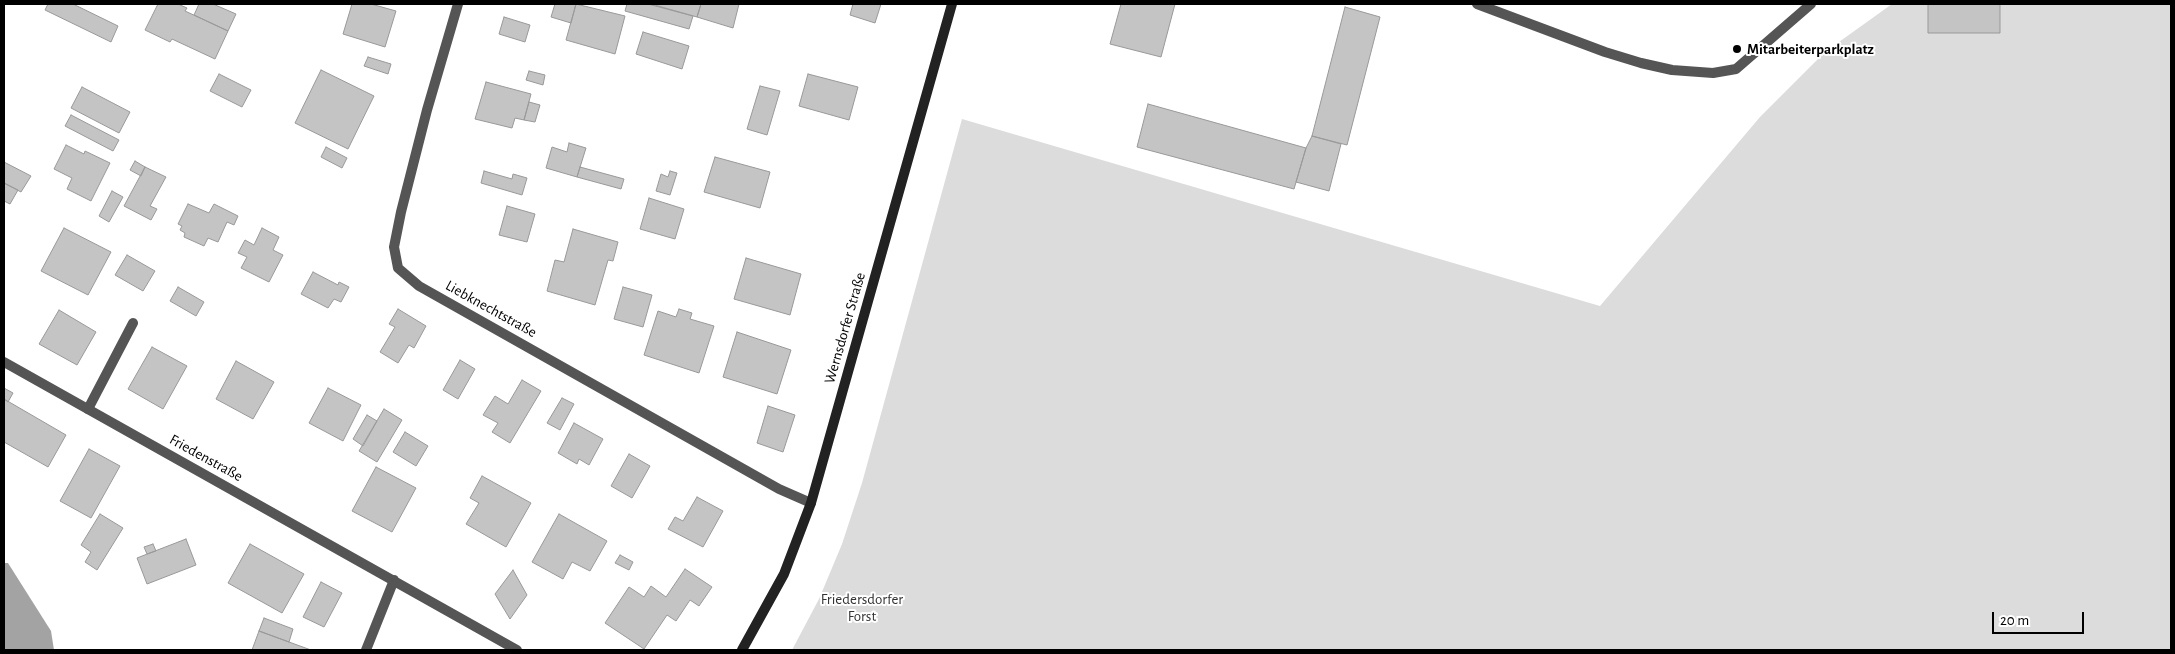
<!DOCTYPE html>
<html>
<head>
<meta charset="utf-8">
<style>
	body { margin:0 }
	#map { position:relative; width:2175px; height:654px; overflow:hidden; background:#fff; font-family:"Alegreya Sans",sans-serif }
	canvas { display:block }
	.frame { position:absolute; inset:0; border:5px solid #000; pointer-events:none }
	.scale { position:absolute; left:1992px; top:612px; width:92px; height:22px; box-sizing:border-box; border:2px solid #000; border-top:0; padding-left:6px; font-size:15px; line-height:18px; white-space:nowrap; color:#000; -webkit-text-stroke:4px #fff; paint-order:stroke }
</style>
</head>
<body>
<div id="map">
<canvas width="2175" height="654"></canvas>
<div class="frame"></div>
<div class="scale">20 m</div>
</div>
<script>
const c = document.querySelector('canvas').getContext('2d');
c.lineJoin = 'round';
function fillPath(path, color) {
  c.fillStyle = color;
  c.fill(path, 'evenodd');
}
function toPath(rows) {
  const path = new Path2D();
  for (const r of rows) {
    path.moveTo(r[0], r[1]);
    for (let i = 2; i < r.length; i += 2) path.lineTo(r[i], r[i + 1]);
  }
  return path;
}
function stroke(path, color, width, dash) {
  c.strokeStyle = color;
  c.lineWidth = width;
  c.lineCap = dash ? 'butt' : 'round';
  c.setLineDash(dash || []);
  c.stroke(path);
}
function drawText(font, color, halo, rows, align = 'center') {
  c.font = font + ' "Alegreya Sans",sans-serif';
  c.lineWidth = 4;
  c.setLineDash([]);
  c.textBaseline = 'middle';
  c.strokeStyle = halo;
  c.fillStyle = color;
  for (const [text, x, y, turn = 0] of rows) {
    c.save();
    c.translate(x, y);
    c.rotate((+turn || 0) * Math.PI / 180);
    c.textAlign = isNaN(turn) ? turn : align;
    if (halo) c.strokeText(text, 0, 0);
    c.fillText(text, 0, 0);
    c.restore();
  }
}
const green = toPath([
	[1892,4,2171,4,2171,650,792,650,819,599,842,544,862,483,962,119,1600,306,1760,117,1825,52]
]);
const water = toPath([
	[4,563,8,563,51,631,54,650,4,650]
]);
const building = toPath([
	[48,4,73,4,118,26,111,42,45,10,48,4],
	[158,4,178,4,187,8,185,11,228,31,215,59,172,39,170,42,145,30,158,4],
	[199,4,213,4,236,14,228,31,194,15,199,4],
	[352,4,371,4,396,11,385,47,343,34,352,4],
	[555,4,576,4,571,23,551,17,555,4],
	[576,4,625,16,615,54,566,40,576,4],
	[627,4,648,4,693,16,689,29,625,11,627,4],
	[651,4,701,4,697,17,651,4],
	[701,4,739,4,733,28,697,17,701,4],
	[853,4,881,4,875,23,850,15,853,4],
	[1121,4,1175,4,1161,57,1110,44,1121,4],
	[1928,4,2000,4,2000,33,1928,33,1928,4],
	[1345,7,1380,17,1347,145,1312,136,1345,7],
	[504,17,530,25,525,42,499,34,504,17],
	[643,32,689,46,682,69,636,54,643,32],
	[368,57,391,64,388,74,364,66,368,57],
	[321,70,374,96,348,149,295,123,321,70],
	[529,71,545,75,543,85,526,80,529,71],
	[219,74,251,90,242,107,210,91,219,74],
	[808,74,858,87,849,120,799,106,808,74],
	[486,82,531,94,524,120,515,118,512,128,475,119,486,82],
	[760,86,780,91,767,135,747,129,760,86],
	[82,87,130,112,119,133,71,108,82,87],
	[529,102,540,105,535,122,524,120,529,102],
	[1148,104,1306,148,1294,189,1137,147,1148,104],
	[71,115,119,140,113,151,65,126,71,115],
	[1312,136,1341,144,1329,191,1296,182,1306,148,1312,136],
	[569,143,586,148,577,177,546,168,552,147,567,152,569,143],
	[66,145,84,154,85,151,110,163,91,201,67,189,72,178,54,169,66,145],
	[326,147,347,158,342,168,321,157,326,147],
	[715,157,770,172,760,208,704,192,715,157],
	[135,161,145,167,141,176,130,170,135,161],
	[4,162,31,176,21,192,4,183,4,162],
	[145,167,166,177,150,206,157,209,151,220,124,206,145,167],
	[580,167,624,179,621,189,577,177,580,167],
	[484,171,512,179,513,174,527,178,522,195,481,183,484,171],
	[670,171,677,173,670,195,656,191,661,174,668,177,670,171],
	[4,183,18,190,10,204,4,201,4,183],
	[112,191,123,197,109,222,99,216,112,191],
	[649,198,684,209,675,239,640,229,649,198],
	[188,204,209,213,214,204,238,216,234,225,227,222,218,242,208,238,204,246,184,237,185,233,180,230,182,226,178,224,188,204],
	[507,206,535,214,527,242,499,235,507,206],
	[64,228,111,252,88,295,41,271,64,228],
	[262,228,279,237,273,250,283,255,269,282,241,268,247,257,238,253,245,240,254,245,262,228],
	[573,229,618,242,613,261,608,260,595,305,547,291,555,260,564,262,573,229],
	[127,255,155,271,143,291,115,275,127,255],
	[746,258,801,274,790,315,734,299,746,258],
	[313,272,338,285,339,282,349,287,341,302,334,299,328,308,301,294,313,272],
	[178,287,204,302,196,316,170,301,178,287],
	[623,287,652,295,643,327,614,319,623,287],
	[398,309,426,326,414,348,409,345,398,363,380,352,395,327,389,324,398,309],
	[679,309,692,313,690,319,714,326,699,373,644,355,658,311,676,317,679,309],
	[59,310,96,332,77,365,39,344,59,310],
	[737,332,791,350,777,394,723,377,737,332],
	[152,347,187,366,163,409,128,389,152,347],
	[460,360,475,369,458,399,443,390,460,360],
	[236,361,274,382,253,419,216,399,236,361],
	[522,380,541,391,510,443,492,432,498,423,483,415,495,396,508,404,522,380],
	[4,388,13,393,8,402,4,399,4,388],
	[328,388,361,405,343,441,309,423,328,388],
	[562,398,574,404,560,430,547,423,562,398],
	[4,399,66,435,48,467,4,442,4,399],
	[768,406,795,415,783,452,757,443,768,406],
	[384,409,402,420,377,462,359,451,384,409],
	[367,415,377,421,363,446,353,439,367,415],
	[574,423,603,439,589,465,579,459,577,464,558,453,574,423],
	[405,432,428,446,416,466,393,452,405,432],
	[89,449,120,466,91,518,60,501,89,449],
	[629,454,650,466,632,498,611,486,629,454],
	[376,467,416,488,392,532,352,511,376,467],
	[482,476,531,503,506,547,466,524,479,503,470,498,482,476],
	[697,497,723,511,703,547,668,529,675,517,683,521,697,497],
	[100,514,123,528,97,570,85,562,91,552,81,545,100,514],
	[559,514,607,541,590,571,572,562,563,579,532,562,559,514],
	[186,539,196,565,147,584,137,558,186,539],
	[153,544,156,551,147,554,144,547,153,544],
	[250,544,304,574,282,613,228,583,250,544],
	[620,555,633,562,629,570,615,563,620,555],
	[685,569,712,587,699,606,690,600,676,621,667,615,644,649,605,623,629,587,644,597,651,586,666,597,685,569],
	[513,570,527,595,510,619,495,594,513,570],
	[321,582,342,593,324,627,303,617,321,582],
	[264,618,293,629,289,642,259,631,264,618],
	[259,631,289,642,311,650,252,650,259,631]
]);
const service = toPath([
	[1477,4,1605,52,1641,63,1672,70,1713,73,1736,69,1811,4],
	[88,409,133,323]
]);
const minor = toPath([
	[458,4,427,110,401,212,394,247,398,268,419,286,779,489,811,503],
	[4,362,517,650],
	[366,650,394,580]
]);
const secondary = toPath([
	[742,650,784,574,811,503,952,4]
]);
const markers = [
	[1737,49,5,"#000"]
];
const poiNames = [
	["Mitarbeiterparkplatz",1747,49]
];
const streetNames = [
	["Liebknechtstraße",491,309,29],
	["Wernsdorfer Straße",845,328,-74],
	["Friedenstraße",206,458,29]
];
const parkNames = [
	["Friedersdorfer",862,599],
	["Forst",862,616]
];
fillPath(green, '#dcdcdc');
fillPath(water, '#a3a3a3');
fillPath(building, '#c4c4c4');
stroke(building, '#999', 1);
stroke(service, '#555', 10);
stroke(minor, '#555', 10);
stroke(secondary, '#222', 10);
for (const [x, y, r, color] of markers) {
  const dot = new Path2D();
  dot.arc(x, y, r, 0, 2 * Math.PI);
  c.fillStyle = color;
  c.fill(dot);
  stroke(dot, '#fff', 2);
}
drawText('bold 15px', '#000', '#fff', poiNames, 'left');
drawText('15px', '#000', '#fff', streetNames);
drawText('15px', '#333', '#fff', parkNames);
</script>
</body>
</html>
